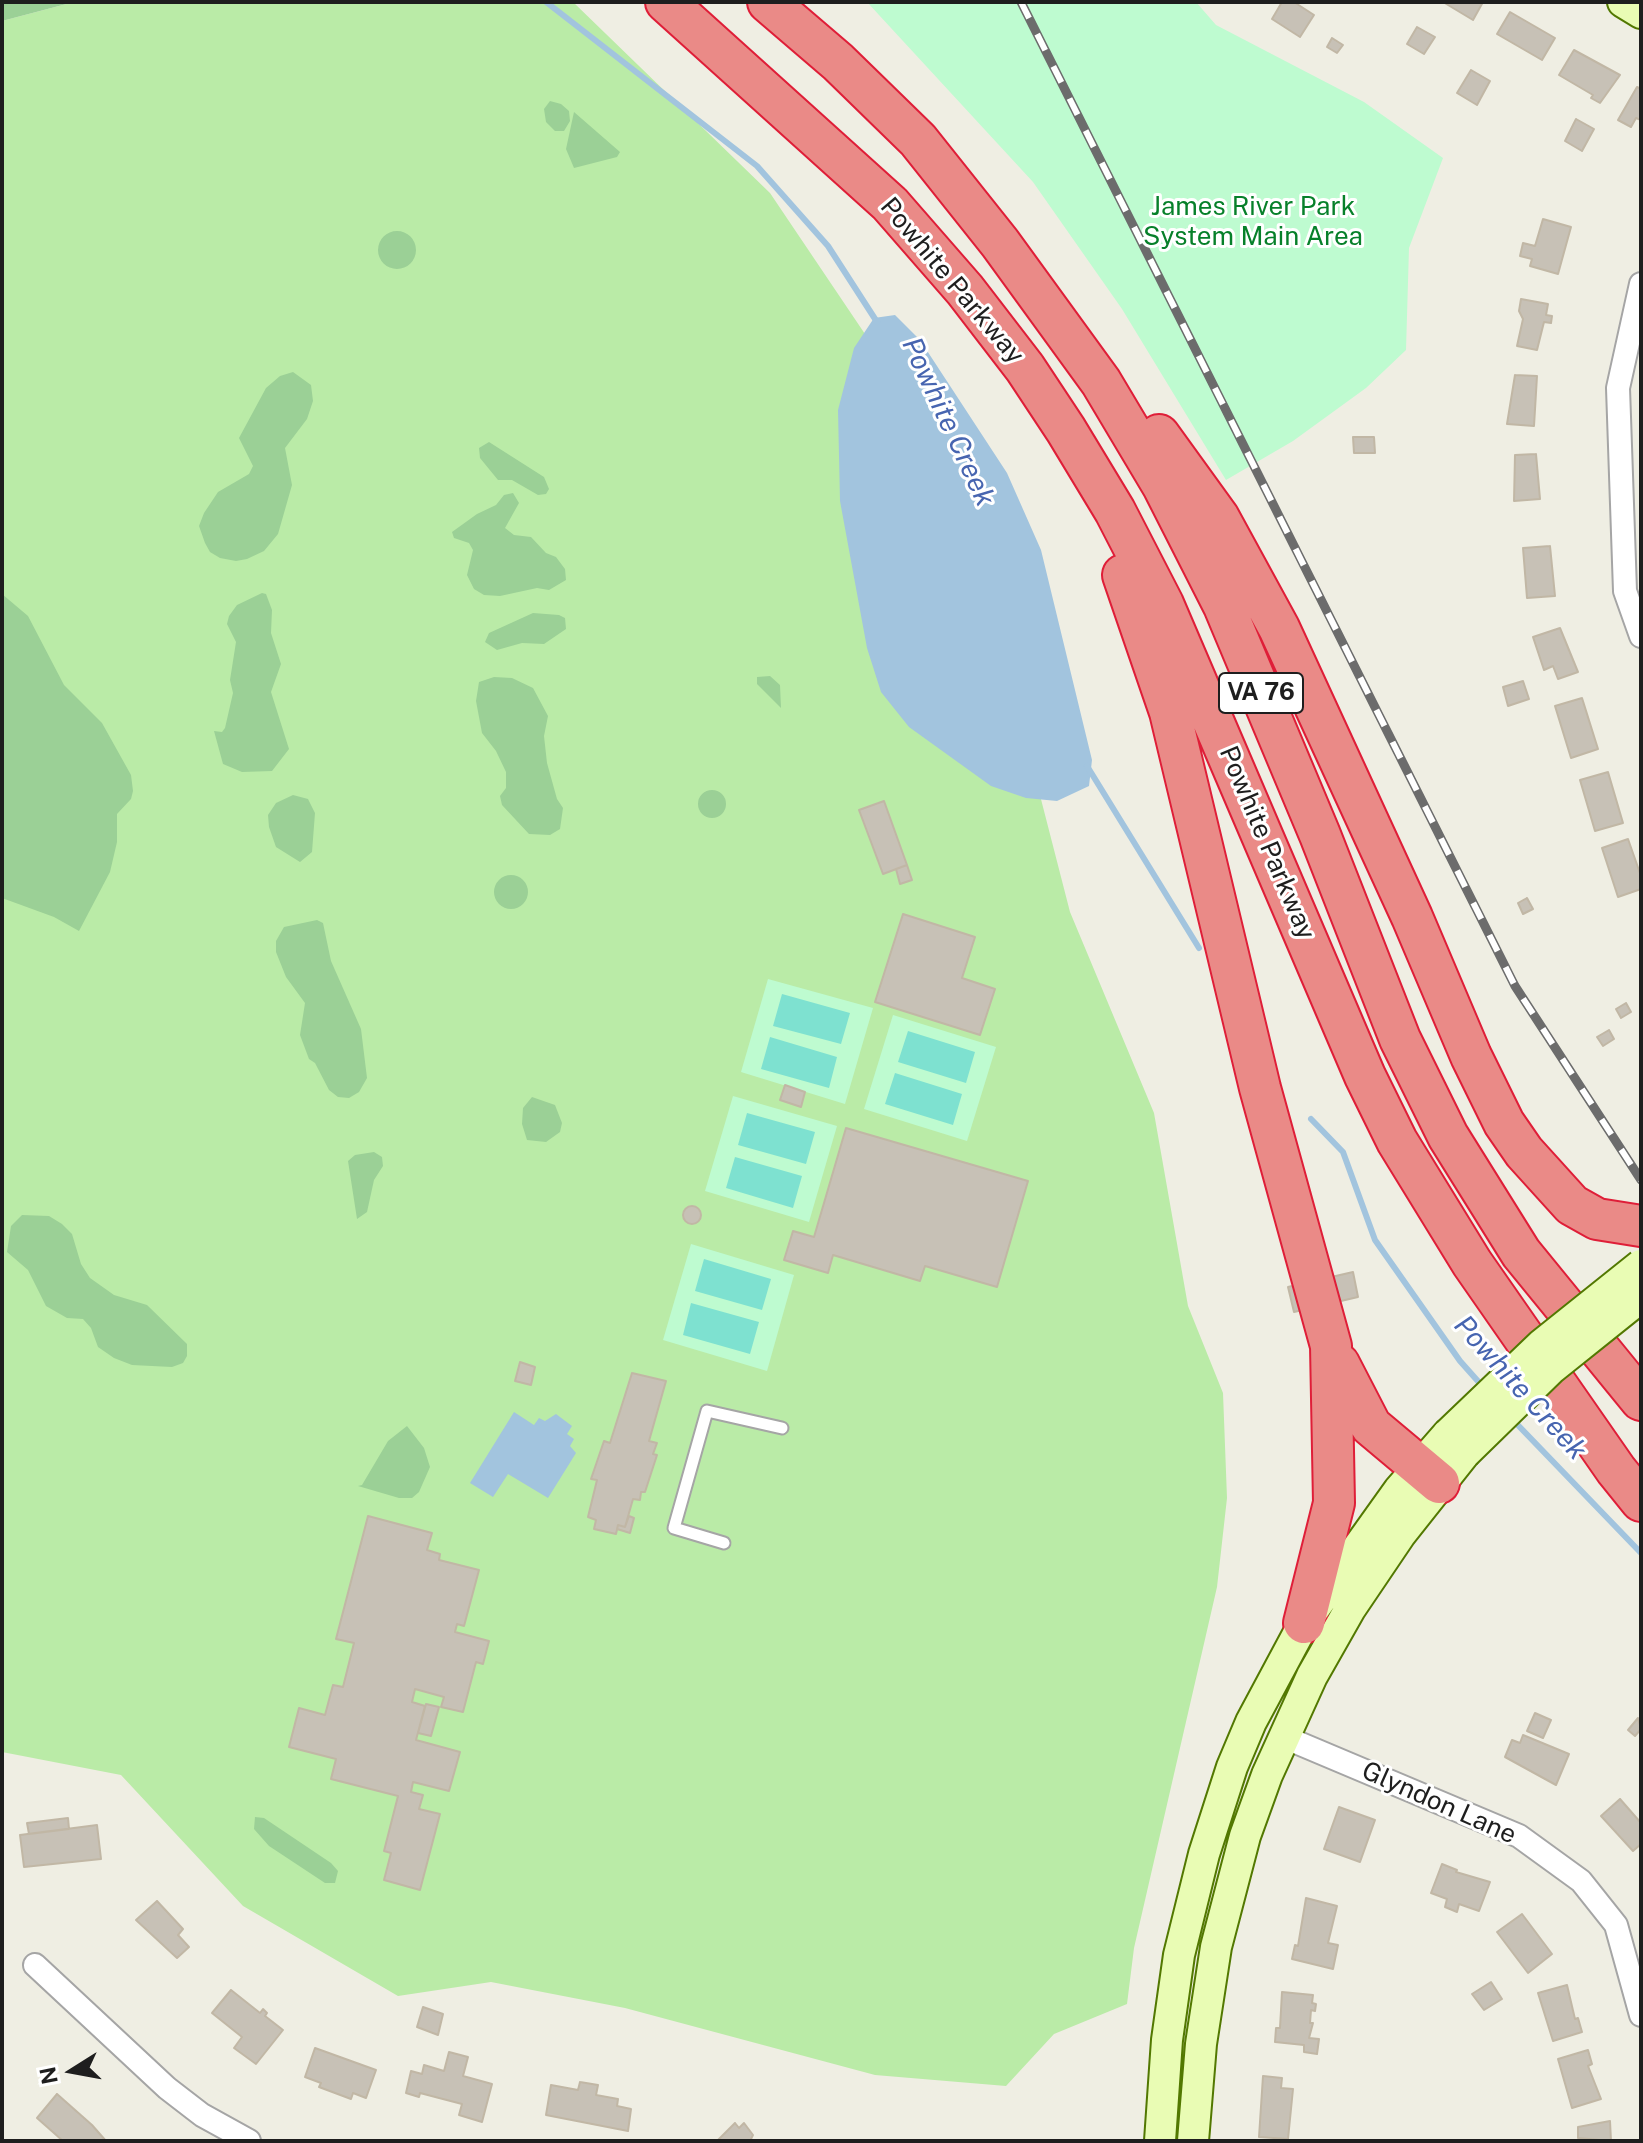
<!DOCTYPE html>
<html>
<head>
<meta charset="utf-8">
<style>
	body { margin:0 }
	#map { position:relative; width:1643px; height:2143px; overflow:hidden; background:#efeee3; font-family:"Public Sans",sans-serif }
	canvas { display:block }
	.frame { position:absolute; inset:0; border:4px solid #1e1e1e; pointer-events:none }
	.north { position:absolute; left:32px; top:2031px; width:80px; height:80px; -webkit-text-stroke:6px #fff; paint-order:stroke; rotate:259deg; font-size:22px; font-weight:700; line-height:32px; text-align:center; color:#1e1e1e }
	.north::after { content:''; display:block; margin:auto; width:28px; height:36px; background:#1e1e1e; clip-path:polygon(50% 0,100% 100%,50% 72%,0 100%) }
</style>
</head>
<body>
<div id="map">
<canvas width="1643" height="2143"></canvas>
<div class="frame"></div>
<div class="north">N</div>
</div>
<script>
const c = document.querySelector('canvas').getContext('2d');
c.lineJoin = 'round';
function fillPath(path, color) {
  c.fillStyle = color;
  c.fill(path, 'evenodd');
}
function toPath(rows) {
  const path = new Path2D();
  for (const r of rows) {
    if (r.length === 3) {
      path.moveTo(r[0] + r[2], r[1]);
      path.arc(r[0], r[1], r[2], 0, 2 * Math.PI);
      continue;
    }
    path.moveTo(r[0], r[1]);
    for (let i = 2; i < r.length; i += 2) path.lineTo(r[i], r[i + 1]);
  }
  return path;
}
function stroke(path, color, width, dash) {
  c.strokeStyle = color;
  c.lineWidth = width;
  c.lineCap = dash ? 'butt' : 'round';
  c.setLineDash(dash || []);
  c.stroke(path);
}
function drawText(font, color, halo, rows, align = 'center') {
  c.font = font + ' "Public Sans",sans-serif';
  c.lineWidth = 6;
  c.setLineDash([]);
  c.textBaseline = 'middle';
  c.strokeStyle = halo;
  c.fillStyle = color;
  for (const [text, x, y, turn = 0] of rows) {
    c.save();
    c.translate(x, y);
    c.rotate((+turn || 0) * Math.PI / 180);
    c.textAlign = isNaN(turn) ? turn : align;
    if (halo) c.strokeText(text, 0, 0);
    c.fillText(text, 0, 0);
    c.restore();
  }
}
const grass = toPath([
	[74,2,573,2,770,193,867,337,1007,667,1070,912,1154,1113,1188,1306,1223,1393,1227,1498,1217,1587,1134,1948,1127,2004,1054,2034,1006,2086,875,2075,625,2008,491,1982,398,1996,243,1906,121,1775,2,1752,2,21]
]);
const forest = toPath([
	[2,2,74,2,2,21],
	[550,101,561,104,569,111,570,121,564,131,555,131,546,122,544,109],
	[574,112,620,152,617,157,574,168,566,149],
	[397,250,19],
	[293,372,311,385,313,401,307,419,285,448,292,485,278,534,264,551,247,559,236,561,220,558,210,552,205,543,199,526,204,513,218,492,249,474,253,466,239,438,266,388,280,376],
	[489,442,544,477,549,489,546,494,538,495,512,480,498,480,480,458,479,448],
	[513,493,519,503,505,528,514,535,531,537,546,553,556,557,565,569,566,580,549,590,537,588,500,596,484,595,474,589,467,575,473,550,469,543,454,538,452,532,477,514,496,505,504,495],
	[262,593,266,594,272,610,271,633,281,664,271,692,289,749,272,771,242,772,223,764,214,731,222,732,225,728,233,693,230,680,236,642,227,624,229,616,237,605],
	[2,594,28,616,64,685,102,723,131,775,133,791,131,799,117,814,117,842,110,872,79,931,54,917,2,898],
	[533,613,559,615,565,618,566,629,544,644,522,643,497,650,485,642,489,633],
	[770,676,780,685,781,708,757,684,757,677],
	[494,677,512,678,533,688,548,716,544,736,547,763,557,799,563,808,560,829,550,835,529,834,502,805,500,796,506,788,506,772,496,751,482,733,476,701,479,682],
	[712,804,14],
	[293,795,308,799,315,813,312,852,300,862,276,847,269,827,268,815,276,803],
	[511,892,17],
	[317,920,323,923,331,961,361,1029,367,1078,359,1092,349,1098,338,1097,329,1090,315,1063,309,1059,300,1035,305,1003,286,977,276,952,276,941,284,927],
	[532,1097,555,1105,562,1123,560,1132,546,1142,527,1140,522,1124,523,1108],
	[374,1152,382,1157,383,1166,374,1180,367,1212,357,1219,348,1161,355,1155],
	[22,1215,49,1216,62,1224,72,1234,81,1264,90,1278,114,1295,147,1305,187,1344,187,1356,183,1363,172,1367,132,1365,114,1358,98,1347,91,1328,83,1319,67,1318,46,1306,28,1270,7,1252,11,1226],
	[407,1426,424,1448,430,1467,419,1492,412,1498,399,1498,358,1486,362,1485,388,1441],
	[255,1817,264,1818,331,1863,338,1871,335,1883,325,1883,269,1846,254,1829]
]);
const park = toPath([
	[867,2,1196,2,1216,25,1364,102,1443,158,1409,248,1406,350,1366,388,1293,441,1226,480,1122,309,1033,182],
	[768,979,873,1008,845,1104,741,1072],
	[893,1015,996,1047,967,1141,864,1109],
	[733,1096,837,1126,809,1222,705,1191],
	[691,1244,794,1275,767,1371,663,1340]
]);
const pitch = toPath([
	[782,994,850,1013,841,1044,773,1026],
	[908,1031,975,1052,966,1083,898,1062],
	[770,1037,837,1057,829,1088,761,1069],
	[895,1073,962,1094,953,1125,885,1104],
	[747,1113,815,1132,806,1164,738,1145],
	[735,1157,802,1176,793,1208,726,1188],
	[704,1259,771,1279,762,1310,695,1291],
	[691,1303,759,1322,750,1354,683,1335]
]);
const water = toPath([
	[895,315,920,340,1007,473,1041,550,1092,760,1089,786,1057,801,1026,798,991,786,909,727,881,692,867,648,840,501,838,410,854,348,874,318],
	[514,1412,534,1425,539,1418,545,1421,556,1414,572,1426,567,1434,574,1439,570,1446,576,1453,548,1498,508,1474,493,1497,470,1483]
]);
const stream = toPath([
	[546,2,757,166,828,246,877,322],
	[1087,766,1199,948],
	[1311,1119,1343,1152,1375,1240,1460,1361,1484,1388],
	[1513,1420,1641,1553]
]);
const building = toPath([
	[1282,2,1294,2,1314,15,1300,37,1272,19,1282,2],
	[1443,2,1483,2,1473,20,1443,2],
	[1510,12,1555,38,1542,60,1497,34,1510,12],
	[1417,27,1435,37,1424,54,1407,44,1417,27],
	[1332,38,1343,45,1337,53,1327,47,1332,38],
	[1574,50,1620,75,1600,103,1591,98,1593,95,1559,75,1574,50],
	[1471,70,1490,81,1477,105,1457,93,1471,70],
	[1637,87,1641,89,1641,120,1636,118,1631,127,1618,120,1637,87],
	[1576,119,1594,129,1582,151,1565,141,1576,119],
	[1543,219,1571,227,1558,274,1530,266,1532,259,1520,256,1523,243,1535,246,1543,219],
	[1521,299,1548,304,1546,315,1552,316,1551,323,1544,322,1537,350,1517,346,1523,319,1519,311,1521,299],
	[1515,375,1537,376,1534,426,1507,424,1515,375],
	[1353,437,1374,437,1375,453,1354,453,1353,437],
	[1536,454,1540,499,1514,501,1515,455,1536,454],
	[1550,546,1555,596,1527,598,1523,548,1550,546],
	[1560,628,1578,672,1558,679,1553,666,1544,670,1533,637,1560,628],
	[1523,681,1529,699,1508,706,1503,687,1523,681],
	[1582,698,1598,749,1571,758,1555,706,1582,698],
	[1608,772,1623,823,1595,831,1580,780,1608,772],
	[884,801,907,865,883,874,859,810,884,801],
	[1628,839,1641,876,1641,889,1618,897,1602,848,1628,839],
	[907,865,912,880,900,884,896,869,907,865],
	[1527,898,1533,909,1523,914,1518,903,1527,898],
	[903,914,975,937,962,978,995,989,980,1035,875,1002,903,914],
	[1626,1003,1631,1012,1621,1018,1616,1009,1626,1003],
	[1609,1030,1614,1039,1603,1046,1597,1037,1609,1030],
	[785,1085,805,1092,801,1107,780,1100,785,1085],
	[846,1128,1028,1181,997,1287,925,1266,920,1281,833,1255,828,1273,784,1260,793,1231,814,1237,846,1128],
	[692,1215,9],
	[1353,1272,1358,1297,1294,1312,1288,1287,1353,1272],
	[520,1362,535,1367,531,1385,515,1381,520,1362],
	[632,1373,666,1381,649,1441,657,1443,653,1454,657,1455,645,1492,641,1492,640,1500,633,1499,625,1527,618,1525,616,1534,594,1529,596,1520,588,1517,597,1480,591,1479,604,1441,610,1443,632,1373],
	[368,1516,432,1533,427,1550,440,1554,439,1560,479,1570,464,1626,457,1624,455,1632,489,1641,483,1664,476,1662,463,1712,441,1707,444,1697,415,1689,412,1702,425,1706,416,1740,460,1752,449,1791,413,1782,411,1792,423,1795,419,1809,440,1814,420,1890,384,1880,391,1853,384,1851,398,1796,331,1779,336,1759,289,1747,299,1708,325,1715,333,1685,343,1687,354,1643,336,1639,368,1516],
	[629,1516,634,1518,630,1533,617,1529,618,1525,625,1527,629,1516],
	[426,1704,439,1707,431,1736,418,1733,426,1704],
	[1535,1713,1551,1720,1543,1738,1527,1731,1535,1713],
	[1638,1718,1641,1729,1635,1736,1628,1730,1638,1718],
	[1523,1735,1569,1754,1556,1785,1505,1757,1512,1740,1520,1743,1523,1735],
	[1620,1799,1641,1823,1641,1844,1633,1851,1601,1816,1620,1799],
	[1339,1807,1375,1820,1360,1862,1324,1849,1339,1807],
	[68,1818,69,1829,29,1834,27,1823,68,1818],
	[97,1825,101,1859,24,1867,20,1835,97,1825],
	[1442,1864,1457,1870,1456,1872,1490,1882,1479,1911,1459,1904,1457,1912,1445,1907,1447,1899,1431,1893,1442,1864],
	[1306,1898,1337,1906,1328,1943,1338,1945,1333,1969,1292,1959,1295,1945,1298,1946,1306,1898],
	[157,1901,183,1929,178,1935,189,1947,177,1958,136,1920,157,1901],
	[1522,1914,1552,1954,1528,1973,1497,1932,1522,1914],
	[1491,1982,1502,1999,1484,2010,1472,1994,1491,1982],
	[1567,1985,1575,2019,1578,2018,1582,2032,1553,2041,1538,1993,1567,1985],
	[231,1990,260,2013,263,2009,267,2013,265,2016,283,2030,256,2064,234,2048,242,2037,212,2013,231,1990],
	[1282,1992,1313,1995,1312,2003,1316,2004,1315,2011,1311,2010,1310,2023,1313,2023,1309,2038,1319,2039,1317,2054,1304,2052,1304,2045,1275,2042,1276,2028,1280,2028,1282,1992],
	[423,2007,443,2014,438,2035,417,2027,423,2007],
	[315,2048,376,2070,366,2098,353,2093,351,2099,319,2087,321,2083,305,2077,315,2048],
	[1588,2050,1592,2064,1588,2066,1601,2099,1572,2108,1558,2059,1588,2050],
	[449,2052,468,2057,463,2076,492,2084,482,2122,459,2115,462,2104,420,2093,419,2097,406,2093,411,2071,422,2074,424,2065,444,2071,449,2052],
	[1263,2076,1282,2078,1281,2088,1293,2089,1288,2139,1259,2137,1263,2076],
	[580,2082,598,2085,596,2095,618,2099,617,2106,631,2109,628,2131,546,2115,551,2085,578,2090,580,2082],
	[57,2094,92,2125,106,2141,63,2141,37,2118,57,2094],
	[1610,2121,1611,2141,1578,2138,1578,2127,1610,2121],
	[735,2123,739,2128,744,2123,753,2135,750,2141,717,2141,735,2123]
]);
const lane = toPath([
	[724,1543,674,1528,707,1411,782,1428]
]);
const street = toPath([
	[1641,284,1618,388,1625,591,1641,636],
	[1284,1737,1519,1836,1581,1881,1616,1925,1641,2015],
	[35,1965,167,2088,202,2115,249,2141]
]);
const secondary = toPath([
	[1623,2,1641,13],
	[1160,2141,1167,2040,1179,1955,1204,1854,1232,1767,1251,1722,1304,1623,1399,1490,1448,1434],
	[1193,2141,1201,2044,1216,1947,1245,1836,1267,1775,1312,1676,1350,1609,1400,1535,1465,1453]
]);
const highway = toPath([
	[666,2,890,204,965,290,1025,368,1066,430,1115,511,1163,604,1365,1076,1397,1141,1472,1263,1616,1470,1641,1501],
	[768,2,838,62,918,140,1000,243,1101,382,1163,486,1224,606,1320,835,1400,1039,1448,1136,1521,1253,1641,1400],
	[1159,435,1219,518,1279,628,1412,917,1471,1056,1504,1123,1524,1152,1572,1205,1597,1219,1641,1226],
	[1123,575,1170,712,1260,1088,1331,1346,1334,1503,1304,1623],
	[1339,1364,1371,1426,1439,1483]
]);
const rail = toPath([
	[1021,2,1515,986,1641,1180]
]);
const secondaryBridge = toPath([
	[1448,1434,1541,1345,1641,1265],
	[1465,1453,1551,1369,1641,1297]
]);
const shields = [
	[1261,693,84]
];
const shieldNames = [
	["VA 76",1261,693]
];
const parkNames = [
	["James River Park",1253,207],
	["System Main Area",1253,237]
];
const streetNames = [
	["Powhite Parkway",952,281,50],
	["Powhite Parkway",1267,843,67],
	["Glyndon Lane",1439,1803,24]
];
const waterNames = [
	["Powhite Creek",948,422,65],
	["Powhite Creek",1520,1388,48]
];
fillPath(grass, '#baeba7');
fillPath(forest, '#9bd096');
fillPath(park, '#befbd0');
fillPath(pitch, '#7ee1d0');
fillPath(water, '#a2c4de');
stroke(stream, '#a2c4de', 6);
fillPath(building, '#c7c1b6');
stroke(building, '#c1b7a5', 2);
stroke(lane, '#a5a5a5', 15);
stroke(street, '#a5a5a5', 26);
stroke(secondary, '#527801', 34);
stroke(highway, '#df1e38', 44);
stroke(lane, '#fff', 11);
stroke(street, '#fff', 22);
stroke(secondary, '#e9fcb4', 30);
stroke(highway, '#ea8a87', 40);
stroke(rail, '#6c6c6c', 9);
stroke(rail, '#fff', 6, [18]);
stroke(secondaryBridge, '#527801', 34, []);
stroke(secondaryBridge, '#e9fcb4', 30);
for (const [x, y, w] of shields) {
  const box = new Path2D();
  box.roundRect(x - w / 2, y - 20, w, 40, 6);
  c.fillStyle = '#fff';
  c.fill(box);
  stroke(box, '#1e1e1e', 2);
}
drawText('bold 24px', '#1e1e1e', null, shieldNames);
drawText('26px', '#07802a', '#fff', parkNames);
drawText('26px', '#1e1e1e', '#fff', streetNames);
drawText('italic 28px', '#4765b0', '#fff', waterNames);
</script>
</body>
</html>
